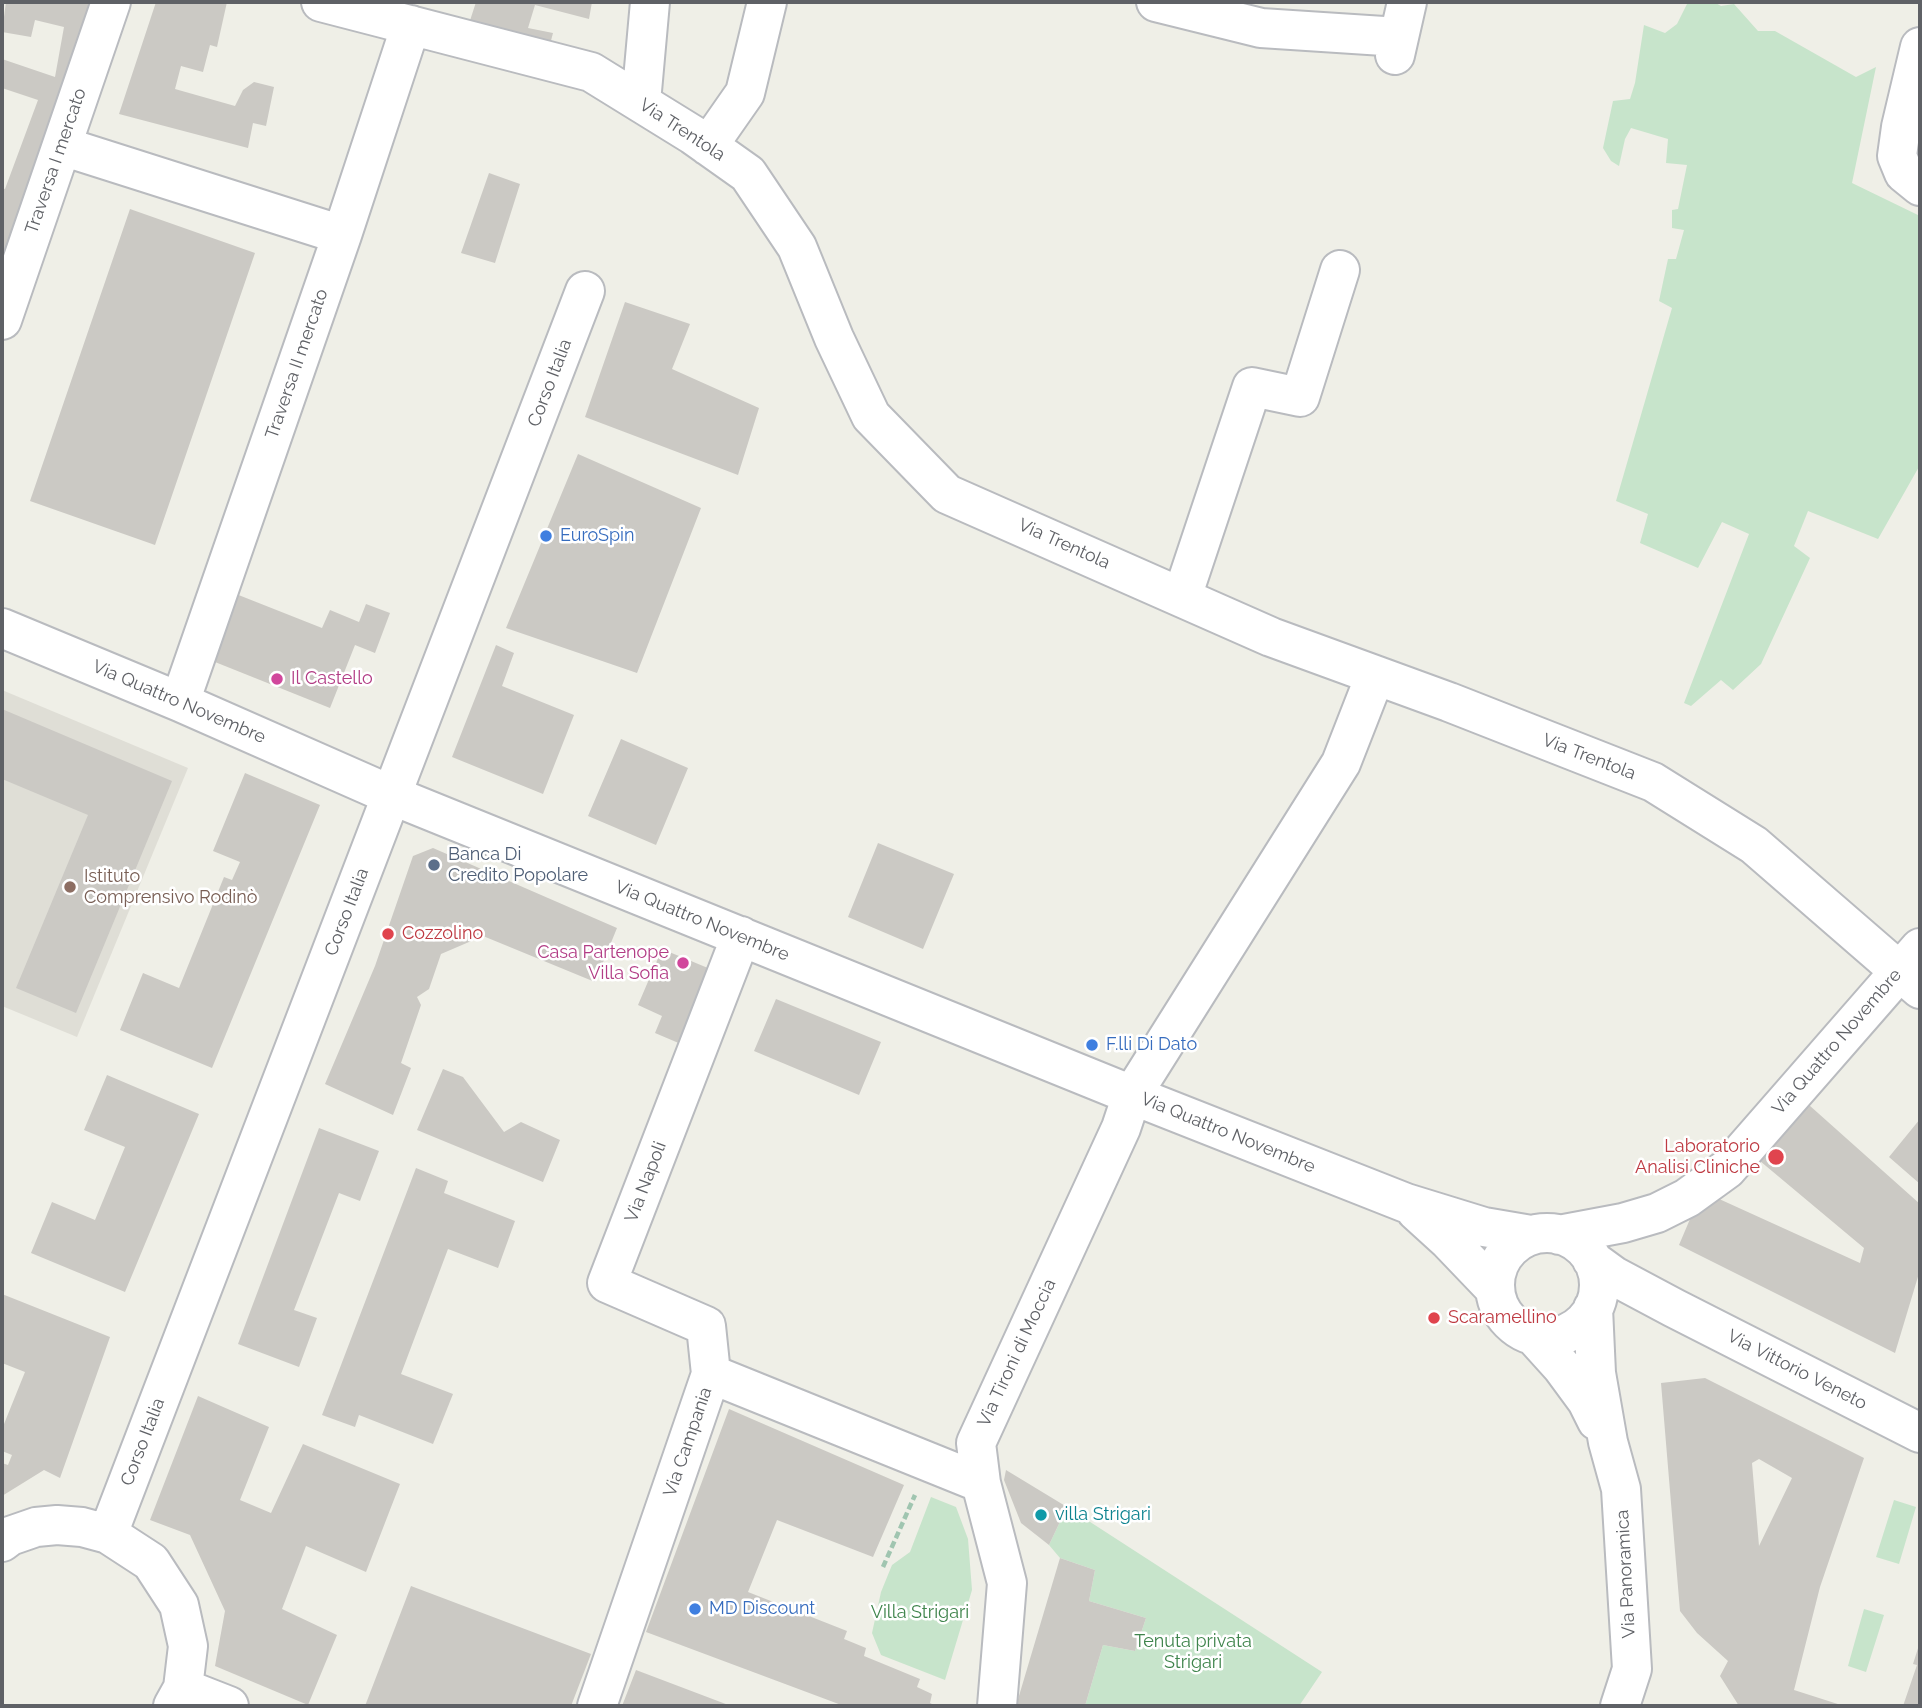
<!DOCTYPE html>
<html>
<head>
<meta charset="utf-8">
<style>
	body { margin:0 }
	#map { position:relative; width:1922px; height:1708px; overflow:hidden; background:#efefe7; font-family:Raleway,sans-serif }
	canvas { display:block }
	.frame { position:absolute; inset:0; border:4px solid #5f6166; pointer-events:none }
</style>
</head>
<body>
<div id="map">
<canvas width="1922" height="1708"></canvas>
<div class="frame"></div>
</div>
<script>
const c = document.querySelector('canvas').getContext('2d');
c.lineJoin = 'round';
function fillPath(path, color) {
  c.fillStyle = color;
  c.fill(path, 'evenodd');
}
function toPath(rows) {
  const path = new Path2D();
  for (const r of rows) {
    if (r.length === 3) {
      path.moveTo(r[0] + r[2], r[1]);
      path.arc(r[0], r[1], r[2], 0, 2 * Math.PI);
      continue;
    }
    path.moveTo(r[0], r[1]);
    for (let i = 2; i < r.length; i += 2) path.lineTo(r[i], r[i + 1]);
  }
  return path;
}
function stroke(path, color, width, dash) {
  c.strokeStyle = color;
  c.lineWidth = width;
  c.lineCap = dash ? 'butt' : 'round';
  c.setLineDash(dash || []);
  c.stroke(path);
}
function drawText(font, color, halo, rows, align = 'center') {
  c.font = font + ' Raleway,sans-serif';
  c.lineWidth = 5;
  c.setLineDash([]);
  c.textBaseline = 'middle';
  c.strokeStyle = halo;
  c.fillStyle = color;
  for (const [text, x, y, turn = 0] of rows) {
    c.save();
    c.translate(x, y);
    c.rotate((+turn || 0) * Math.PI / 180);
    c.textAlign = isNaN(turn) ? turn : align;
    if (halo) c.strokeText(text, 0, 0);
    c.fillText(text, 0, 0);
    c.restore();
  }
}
const education = toPath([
	[2,690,188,768,77,1037,2,1006]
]);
const green = toPath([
	[1688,2,1714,2,1721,6,1734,4,1758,31,1775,31,1856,77,1876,67,1852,183,1920,216,1920,465,1878,539,1808,511,1794,546,1810,558,1761,664,1733,690,1721,680,1691,706,1684,703,1749,534,1722,522,1698,568,1640,543,1648,514,1616,501,1672,308,1659,301,1668,259,1676,259,1684,230,1672,228,1672,210,1678,209,1687,165,1666,163,1668,139,1631,128,1625,139,1619,166,1611,161,1603,148,1613,101,1630,99,1635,83,1644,25,1665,33,1677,24],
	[931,1497,956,1507,968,1539,972,1590,945,1680,881,1655,872,1633,881,1592,892,1565,910,1552],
	[1894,1500,1916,1507,1899,1564,1876,1557],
	[1067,1507,1322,1672,1299,1706,1085,1706,1103,1645,1135,1651,1146,1618,1089,1601,1095,1570,1060,1558,1049,1545],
	[1864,1609,1884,1615,1866,1672,1848,1666]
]);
const building = toPath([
	[6,2,91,2,2,273,2,188,5,189,38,100,2,88,2,59,55,77,64,27,35,20,31,37,2,32],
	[156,2,227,2,217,47,210,45,203,72,181,66,175,89,235,106,243,90,254,82,274,87,266,126,253,123,248,148,119,114],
	[476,2,592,2,589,19,535,5,528,28,553,33,547,56,466,33],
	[489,173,520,184,495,263,461,253],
	[130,209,255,253,155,545,30,501],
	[625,302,690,324,672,369,759,408,738,475,585,417],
	[578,454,701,508,637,673,506,628],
	[236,594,322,628,330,610,359,622,366,604,390,613,375,653,355,645,330,708,210,660],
	[496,645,514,653,502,686,574,715,543,794,452,757],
	[2,709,172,781,76,1013,16,988,88,815,2,779],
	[621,739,688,768,656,845,588,816],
	[245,773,320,805,212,1068,120,1030,143,973,179,988,224,877,232,880,240,862,213,851],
	[878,843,954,874,923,949,848,917],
	[433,848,617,928,595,982,483,936,441,954,429,989,417,997,421,1005,401,1063,411,1068,393,1115,325,1084,375,966,413,856],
	[662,949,720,973,688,1047,655,1033,662,1016,638,1005],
	[776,999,881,1042,859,1095,754,1051],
	[443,1069,463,1077,504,1132,521,1122,560,1140,543,1182,417,1130],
	[107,1075,199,1114,125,1292,31,1253,52,1202,95,1220,125,1147,84,1130],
	[1809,1105,1920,1204,1920,1270,1895,1353,1679,1245,1693,1212,1717,1198,1860,1263,1864,1248,1760,1161],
	[1920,1119,1920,1184,1889,1157],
	[319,1128,379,1151,360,1201,339,1193,294,1310,317,1318,299,1367,238,1344],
	[416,1168,448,1181,444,1193,515,1221,498,1268,448,1249,401,1374,453,1394,433,1444,359,1415,355,1427,322,1415],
	[2,1294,110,1337,60,1478,44,1470,2,1496,2,1463,8,1465,12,1455,2,1451,2,1429,25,1372,2,1363],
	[1705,1378,1864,1458,1820,1587,1794,1690,1844,1706,1739,1706,1720,1676,1728,1661,1697,1633,1680,1611,1661,1383],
	[1759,1459,1792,1478,1759,1546,1752,1463],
	[198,1396,269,1427,240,1500,271,1513,303,1444,400,1484,366,1572,306,1546,282,1609,337,1635,308,1705,215,1666,225,1611,190,1535,150,1520],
	[729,1409,904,1485,873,1557,777,1520,748,1592,847,1631,844,1639,866,1648,864,1656,920,1679,917,1687,932,1694,930,1703,936,1706,844,1706,646,1632],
	[1006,1470,1067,1507,1049,1545,1021,1523,1004,1480],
	[1060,1558,1095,1570,1089,1601,1146,1618,1135,1651,1103,1645,1085,1706,1016,1706],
	[411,1586,591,1654,571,1706,365,1706],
	[1920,1642,1920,1706,1903,1706,1917,1665,1913,1664],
	[636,1670,731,1706,622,1706]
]);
const path = toPath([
	[883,1567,915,1495]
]);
const minor = toPath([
	[321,2,591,72,693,135,748,174,797,247,834,338,871,416,947,494,1271,637,1449,702,1653,782,1754,845,1920,989],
	[1156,2,1261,28,1399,37],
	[1920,47,1901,127,1897,156,1904,173,1920,186],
	[1395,55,1407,2],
	[641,102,650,2],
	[62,146,342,235],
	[708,146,745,93,767,2],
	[2,320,111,2],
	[1182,597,1252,387,1300,397,1340,270],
	[2,628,180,702,391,795,1132,1095,1406,1203,1484,1227,1531,1235],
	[180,702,342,235,411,25],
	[1416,1211,1449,1241,1494,1288],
	[1547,1285,52],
	[1559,1235,1623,1223,1657,1213,1687,1198,1727,1169,1920,948],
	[1592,1260,1614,1276,1674,1308,1920,1433],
	[1593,1308,1596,1373,1608,1442,1621,1489,1632,1669,1620,1706],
	[1534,1336,1562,1367,1587,1401,1597,1421],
	[711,1374,706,1326,607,1283,741,936],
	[108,1534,585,291],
	[2,1542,10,1536,36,1527,57,1525,82,1527,108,1534,151,1562,179,1605,188,1646,183,1688,173,1706],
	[183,1688,229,1706],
	[597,1706,711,1374,981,1483],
	[997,1706,1007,1583,981,1483,976,1443,1121,1128,1132,1095,1341,763,1375,676]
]);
const markers = [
	[546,536,7,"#3f7fe0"],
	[277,679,7,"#d1479c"],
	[434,865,7,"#5c6f8a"],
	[70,887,7,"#8d6e63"],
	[388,934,7,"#e0444e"],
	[683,963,7,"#d1479c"],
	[1092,1045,7,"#3f7fe0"],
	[1776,1157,9,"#e0444e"],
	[1434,1318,7,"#e0444e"],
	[1041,1515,7,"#0f9aa8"],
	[695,1609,7,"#3f7fe0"]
];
const streetNames = [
	["Via Trentola",682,130,33],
	["Traversa I mercato",56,161,-71],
	["Traversa II mercato",297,364,-71],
	["Corso Italia",550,383,-69],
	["Via Trentola",1064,544,24],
	["Via Quattro Novembre",179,702,23],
	["Via Trentola",1589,757,21],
	["Corso Italia",347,912,-69],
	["Via Quattro Novembre",702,921,22],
	["Via Quattro Novembre",1837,1042,-49],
	["Via Quattro Novembre",1228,1133,22],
	["Via Napoli",646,1182,-69],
	["Via Tironi di Moccia",1017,1353,-65],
	["Via Vittorio Veneto",1797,1370,27],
	["Corso Italia",143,1442,-69],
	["Via Campania",688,1442,-71],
	["Via Panoramica",1626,1574,-93]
];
const shopNames = [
	["EuroSpin",560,536],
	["F.lli Di Dato",1106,1045],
	["MD Discount",709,1609]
];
const hotelNames = [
	["Il Castello",291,679],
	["Casa Partenope",669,953,"right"],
	["Villa Sofia",669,974,"right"]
];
const serviceNames = [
	["Banca Di",448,855],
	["Credito Popolare",448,876]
];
const educationNames = [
	["Istituto",84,877],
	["Comprensivo Rodinò",84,898]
];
const healthNames = [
	["Cozzolino",402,934],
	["Laboratorio",1760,1147,"right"],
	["Analisi Cliniche",1760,1168,"right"],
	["Scaramellino",1448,1318]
];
const cultureNames = [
	["villa Strigari",1055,1515]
];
const parkNames = [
	["Villa Strigari",920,1613],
	["Tenuta privata",1193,1642],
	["Strigari",1193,1663]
];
fillPath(education, '#dfded6');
fillPath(green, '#c7e4cb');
fillPath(building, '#cbc9c4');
stroke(minor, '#b9bbbf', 42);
stroke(path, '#a0c5b0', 4.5, [7, 3.5]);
stroke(minor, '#fff', 38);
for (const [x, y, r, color] of markers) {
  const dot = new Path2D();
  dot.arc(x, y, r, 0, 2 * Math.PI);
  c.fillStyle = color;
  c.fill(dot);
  stroke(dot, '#fff', 2.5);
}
drawText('18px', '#5f6166', '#fff', streetNames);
drawText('18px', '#366cbe', '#fff', shopNames, 'left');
drawText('18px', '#b23c85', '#fff', hotelNames, 'left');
drawText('18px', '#4e5e75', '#fff', serviceNames, 'left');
drawText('18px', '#785e54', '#fff', educationNames, 'left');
drawText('18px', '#be3a42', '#fff', healthNames, 'left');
drawText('18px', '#0d838f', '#fff', cultureNames, 'left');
drawText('18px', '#3f844c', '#fff', parkNames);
</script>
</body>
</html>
